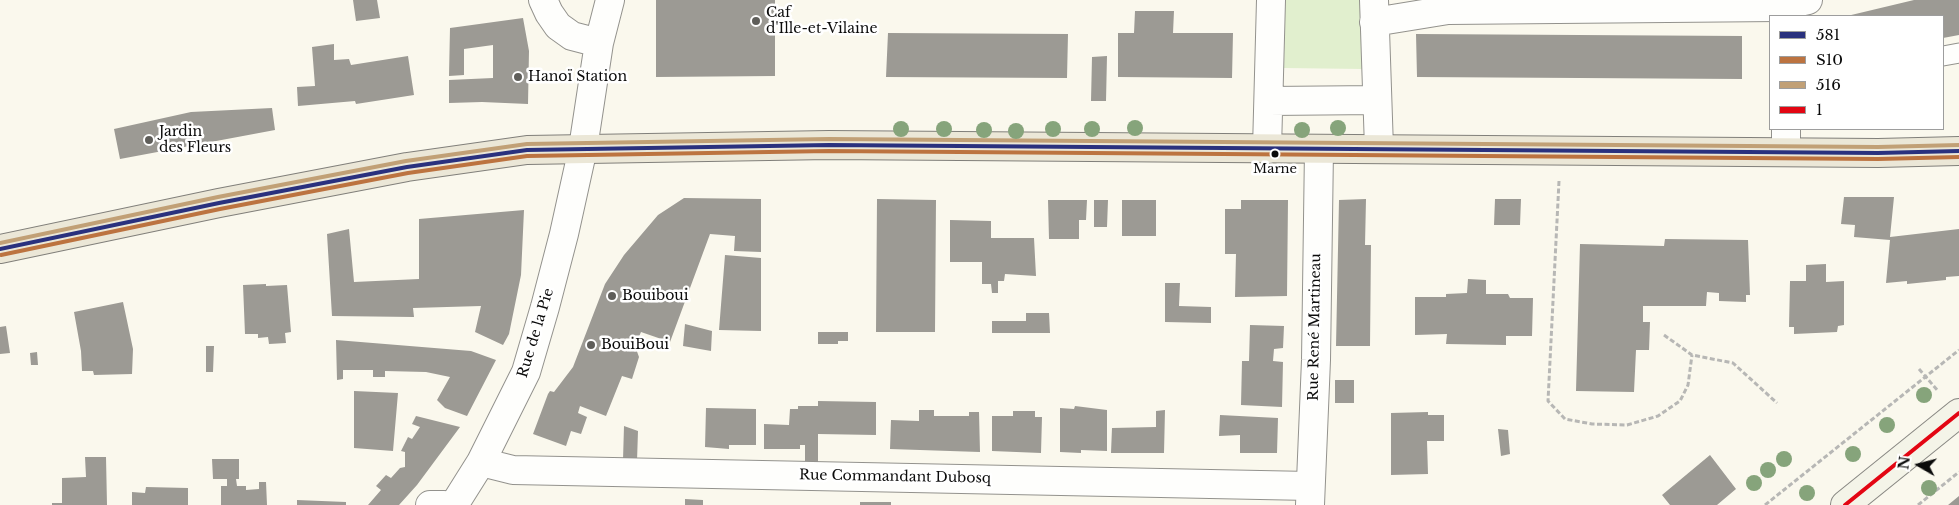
<!DOCTYPE html>
<html>
<head>
<meta charset="utf-8">
<style>
	body { margin:0 }
	#map { position:relative; width:1959px; height:505px; overflow:hidden; background:#faf8ed; font-family:"Libre Baskerville",serif }
	canvas { display:block }
	.legend { position:absolute; left:1769px; top:15px; width:175px; height:115px; box-sizing:border-box; background:#fff; border:1px solid #9d9d9d; margin:0; padding:6px 9px; list-style:none; font-size:15px; color:#0b0b0b }
	.legend li { display:flex; align-items:center; gap:10px; height:25px }
	.legend b { width:25px; border:1px solid #9d9d9d }
	.north { position:absolute; left:1894px; top:440px; width:50px; height:50px; -webkit-text-stroke:4px #fff; paint-order:stroke; rotate:278deg; font-size:14px; font-weight:700; line-height:20px; text-align:center; color:#0b0b0b }
	.north::after { content:''; display:block; margin:auto; width:18px; height:22px; background:#0b0b0b; clip-path:polygon(50% 0,100% 100%,50% 72%,0 100%) }
</style>
</head>
<body>
<div id="map">
<canvas width="1959" height="505"></canvas>
<ul class="legend">
<li><b style="height:6px;background:#2a317e"></b>581</li>
<li><b style="height:6px;background:#bc7340"></b>S10</li>
<li><b style="height:6px;background:#c1a076"></b>516</li>
<li><b style="height:6px;background:#e30613"></b>1</li>
</ul>
<div class="north">N</div>
</div>
<script>
const c = document.querySelector('canvas').getContext('2d');
c.lineJoin = 'round';
function fillPath(path, color) {
  c.fillStyle = color;
  c.fill(path, 'evenodd');
}
function toPath(rows) {
  const path = new Path2D();
  for (const r of rows) {
    path.moveTo(r[0], r[1]);
    for (let i = 2; i < r.length; i += 2) path.lineTo(r[i], r[i + 1]);
  }
  return path;
}
function stroke(path, color, width, dash) {
  c.strokeStyle = color;
  c.lineWidth = width;
  c.lineCap = dash ? 'butt' : 'round';
  c.setLineDash(dash || []);
  c.stroke(path);
}
function drawText(font, color, halo, rows, align = 'center') {
  c.font = font + ' "Libre Baskerville",serif';
  c.lineWidth = 5;
  c.setLineDash([]);
  c.textBaseline = 'middle';
  c.strokeStyle = halo;
  c.fillStyle = color;
  for (const [text, x, y, turn = 0] of rows) {
    c.save();
    c.translate(x, y);
    c.rotate((+turn || 0) * Math.PI / 180);
    c.textAlign = isNaN(turn) ? turn : align;
    if (halo) c.strokeText(text, 0, 0);
    c.fillText(text, 0, 0);
    c.restore();
  }
}
const green = toPath([
	[1285,0,1362,0,1362,69,1284,68]
]);
const building = toPath([
	[353,0,377,0,380,18,356,21],
	[656,0,775,0,775,76,656,77],
	[1914,0,1959,0,1959,35,1943,38,1943,16,1847,16],
	[1135,11,1174,11,1173,33,1233,33,1232,78,1118,77,1118,33,1134,33],
	[523,18,529,51,528,104,482,102,449,103,449,80,493,78,493,45,464,49,464,75,449,76,450,28],
	[888,33,1068,34,1067,78,886,77],
	[1416,34,1742,36,1742,79,1417,77],
	[334,44,334,60,349,59,351,65,408,56,414,95,356,104,355,101,298,106,297,87,315,86,312,47],
	[1107,56,1106,101,1091,101,1092,57],
	[272,108,275,130,120,159,114,129,191,112],
	[1844,197,1894,197,1890,237,1959,229,1959,276,1946,277,1946,280,1907,284,1907,281,1886,283,1890,240,1854,237,1855,225,1841,224],
	[684,198,761,199,761,252,734,251,735,236,710,234,670,342,641,332,635,346,639,357,632,379,622,376,606,416,580,406,578,413,587,417,581,434,571,431,566,446,533,434,548,394,550,391,554,392,573,367,605,284,624,255,658,215],
	[877,199,936,200,935,332,876,332],
	[1366,199,1365,245,1371,245,1370,346,1336,346,1339,200],
	[1495,199,1521,199,1520,225,1494,225],
	[1048,200,1087,200,1086,220,1079,220,1079,239,1049,239],
	[1094,200,1108,200,1107,227,1094,227],
	[1122,200,1156,200,1156,236,1122,236],
	[1241,200,1288,200,1287,296,1235,297,1236,254,1225,254,1225,209,1241,209],
	[524,210,521,275,509,334,503,345,475,332,481,306,413,308,414,317,332,316,327,234,349,229,354,282,419,279,419,219],
	[950,220,991,221,991,238,1034,238,1036,276,1005,274,1004,281,998,281,998,293,992,293,991,284,982,284,982,262,950,262],
	[1665,239,1748,240,1750,295,1746,295,1746,302,1719,301,1719,293,1707,292,1706,306,1643,306,1643,322,1650,322,1649,350,1636,350,1634,392,1576,391,1580,244,1664,246],
	[725,255,761,258,761,331,719,330],
	[1826,264,1826,282,1844,281,1844,325,1838,326,1837,332,1794,334,1794,327,1789,327,1790,281,1806,281,1806,265],
	[1468,279,1486,280,1486,294,1508,294,1510,298,1533,298,1532,336,1506,336,1506,345,1446,344,1447,334,1415,335,1415,297,1446,297,1446,294,1467,293],
	[1165,283,1180,283,1179,306,1211,307,1211,323,1165,322],
	[266,284,266,286,287,285,291,332,285,333,286,343,269,344,268,337,258,338,258,334,245,334,243,285],
	[123,302,133,349,132,374,94,375,93,371,82,371,81,351,74,312],
	[1026,313,1049,313,1050,333,992,333,992,321,1026,321],
	[685,324,712,331,711,351,683,346],
	[1250,325,1284,326,1283,348,1274,349,1273,361,1283,362,1282,407,1241,405,1242,361,1249,361],
	[6,326,10,353,0,354,0,327],
	[818,332,848,332,848,341,838,341,838,344,818,344],
	[336,340,471,351,496,360,467,416,445,408,437,400,450,377,426,372,385,371,385,377,373,377,373,370,343,370,343,379,337,380],
	[206,346,214,346,213,372,206,372],
	[37,352,38,365,31,365,30,353],
	[1335,380,1354,380,1354,403,1335,403],
	[354,391,398,393,393,451,354,448],
	[818,401,876,402,876,435,818,434,818,463,805,463,805,445,800,445,800,449,764,449,764,424,789,425,790,409,798,409,798,406,818,406],
	[1075,406,1107,410,1107,451,1081,450,1081,453,1060,452,1060,408,1074,409],
	[706,408,756,409,756,445,729,445,729,449,705,447],
	[919,410,934,410,934,416,969,416,969,412,979,412,980,452,890,449,891,420,919,421],
	[1165,410,1164,453,1111,453,1112,428,1156,427,1156,411],
	[1013,411,1035,411,1035,417,1042,417,1041,453,992,451,992,416,1013,416],
	[1428,412,1428,415,1444,415,1444,441,1427,441,1428,474,1391,475,1391,413],
	[1220,415,1278,418,1277,453,1240,453,1240,435,1219,436],
	[416,416,460,427,417,485,399,505,368,505,381,490,376,486,386,475,391,478,400,468,405,467,405,452,401,451,408,437,412,439,420,427,412,424],
	[624,426,638,431,637,461,623,460],
	[1498,429,1508,430,1510,454,1501,456],
	[1710,455,1736,489,1717,505,1670,505,1662,495],
	[85,457,106,457,107,505,52,505,52,503,62,503,62,478,86,477],
	[212,459,239,459,239,479,236,479,237,486,246,486,246,490,259,489,259,482,266,482,267,505,221,505,221,486,227,486,227,479,213,479],
	[146,487,188,488,188,505,132,505,132,492,145,493],
	[1959,496,1959,505,1948,505],
	[685,499,703,500,703,505,685,505],
	[297,500,346,502,346,505,297,505],
	[860,502,891,502,891,505,860,505]
]);
const path = toPath([
	[1559,181,1548,401,1565,419,1592,424,1627,425,1658,416,1680,401,1688,385,1692,355],
	[1664,335,1692,355,1733,363,1777,403],
	[1919,369,1938,391],
	[1765,505,1959,350],
	[1918,505,1959,472]
]);
const lane = toPath([
	[1943,56,1959,53]
]);
const street = toPath([
	[543,0,549,13,558,26,572,36,599,43],
	[1374,0,1379,148],
	[1374,22,1448,10,1777,7,1808,0],
	[1269,101,1377,100],
	[1267,149,1271,0],
	[1786,151,1786,129],
	[481,462,513,470,1310,486],
	[430,505,444,505],
	[454,505,481,462,526,372,545,307,564,234,583,148,599,43,610,0],
	[1310,505,1316,360,1319,149]
]);
const secondary = toPath([
	[1845,505,1959,413]
]);
const primary = toPath([
	[0,249,219,203,407,167,527,150,829,145,1878,153,1959,151]
]);
const bus1 = toPath([
	[0,249,219,203,407,167,527,150,829,145,1878,153,1959,151]
]);
const bus2 = toPath([
	[1,255,220,209,408,173,527,156,829,151,1878,159,1959,157]
]);
const bus3 = toPath([
	[0,243,218,197,406,161,527,144,829,139,1878,147,1959,145]
]);
const bus4 = toPath([
	[1845,505,1959,413]
]);
const trees = [
	[1135,128],
	[1338,128],
	[901,129],
	[944,129],
	[1053,129],
	[1092,129],
	[984,130],
	[1302,130],
	[1016,131],
	[1924,395],
	[1887,425],
	[1853,454],
	[1784,459],
	[1768,470],
	[1754,483],
	[1929,488],
	[1807,493]
];
const markers = [
	[756,21,5,"#5f5e5a"],
	[518,77,5,"#5f5e5a"],
	[149,140,5,"#5f5e5a"],
	[1275,154,4.5,"#0b0b0b"],
	[612,296,5,"#5f5e5a"],
	[591,345,5,"#5f5e5a"]
];
const busNames = [
	["Marne",1275,169]
];
const poiNames = [
	["Caf",766,13],
	["d'Ille-et-Vilaine",766,29],
	["Hanoï Station",528,77],
	["Jardin",159,132],
	["des Fleurs",159,148],
	["Bouiboui",622,296],
	["BouiBoui",601,345]
];
const streetNames = [
	["Rue René Martineau",1315,327,-89],
	["Rue de la Pie",536,333,-73],
	["Rue Commandant Dubosq",895,477,1]
];
fillPath(green, '#e1efce');
fillPath(building, '#9c9a94');
stroke(lane, '#93928d', 21);
stroke(street, '#93928d', 30);
stroke(secondary, '#898883', 30);
stroke(primary, '#807f7a', 30);
stroke(path, '#b7b7b5', 3, [5, 2.5]);
stroke(lane, '#fefefc', 19);
stroke(street, '#fefefc', 28);
stroke(secondary, '#f4f4e8', 28);
stroke(primary, '#ebe7d7', 28);
stroke(bus1, '#2a317e', 4);
stroke(bus2, '#bc7340', 4);
stroke(bus3, '#c1a076', 4);
stroke(bus4, '#e30613', 4);
c.fillStyle = '#86a47b';
for (const [x, y] of trees) {
  c.beginPath();
  c.arc(x, y, 8, 0, 2 * Math.PI);
  c.fill();
}
for (const [x, y, r, color] of markers) {
  const dot = new Path2D();
  dot.arc(x, y, r, 0, 2 * Math.PI);
  c.fillStyle = color;
  c.fill(dot);
  stroke(dot, '#fff', 2);
}
drawText('13px', '#0b0b0b', '#fff', busNames);
drawText('14px', '#0b0b0b', '#fff', poiNames, 'left');
drawText('14px', '#0b0b0b', '#fff', streetNames);
</script>
</body>
</html>
